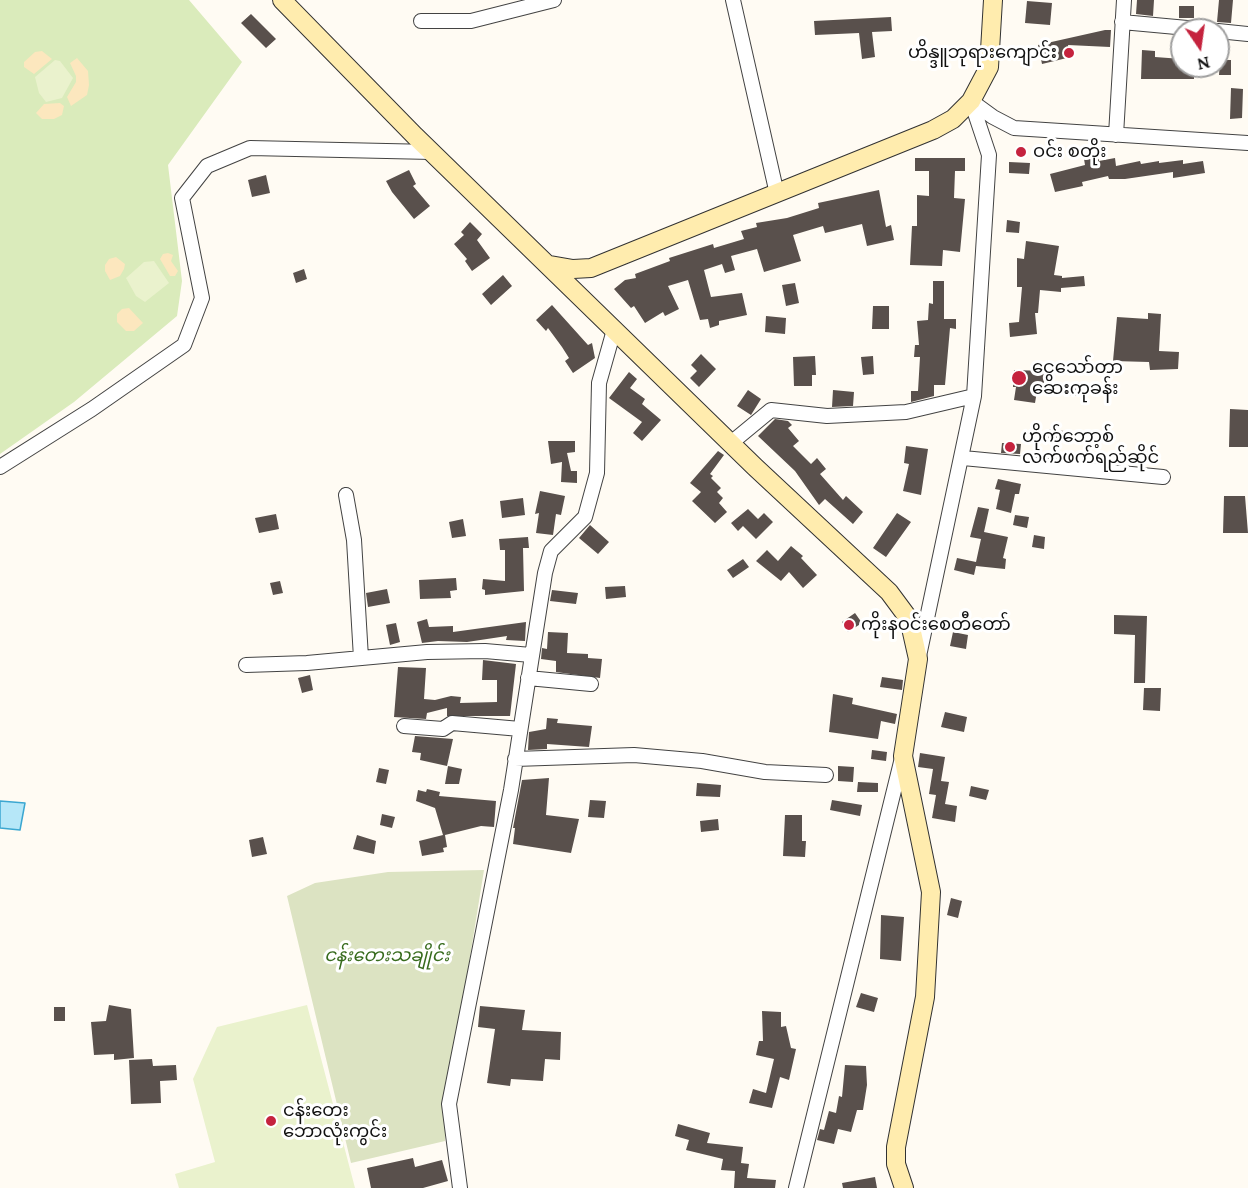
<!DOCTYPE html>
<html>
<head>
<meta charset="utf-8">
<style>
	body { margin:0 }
	#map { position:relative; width:1248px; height:1188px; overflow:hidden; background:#fffbf3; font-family:Lora,serif }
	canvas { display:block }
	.north { position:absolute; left:1170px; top:18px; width:60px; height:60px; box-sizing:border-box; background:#fff; border:2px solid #9f9f9f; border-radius:50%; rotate:167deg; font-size:16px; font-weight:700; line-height:24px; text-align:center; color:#101010 }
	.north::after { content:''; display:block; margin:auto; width:21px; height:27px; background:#c5233e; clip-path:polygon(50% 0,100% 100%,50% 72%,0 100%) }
</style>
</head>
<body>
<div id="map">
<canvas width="1248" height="1188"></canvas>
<div class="north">N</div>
</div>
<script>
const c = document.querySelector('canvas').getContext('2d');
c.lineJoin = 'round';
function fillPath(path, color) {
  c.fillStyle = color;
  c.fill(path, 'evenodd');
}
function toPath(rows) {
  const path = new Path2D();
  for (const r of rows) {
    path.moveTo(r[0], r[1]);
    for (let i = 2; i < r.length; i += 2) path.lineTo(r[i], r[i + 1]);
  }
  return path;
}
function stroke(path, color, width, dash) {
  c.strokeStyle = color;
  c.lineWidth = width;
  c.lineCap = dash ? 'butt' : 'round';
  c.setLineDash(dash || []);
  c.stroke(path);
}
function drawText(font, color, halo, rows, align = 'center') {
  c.font = font + ' Lora,"Noto Sans Myanmar",serif';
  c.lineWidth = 6;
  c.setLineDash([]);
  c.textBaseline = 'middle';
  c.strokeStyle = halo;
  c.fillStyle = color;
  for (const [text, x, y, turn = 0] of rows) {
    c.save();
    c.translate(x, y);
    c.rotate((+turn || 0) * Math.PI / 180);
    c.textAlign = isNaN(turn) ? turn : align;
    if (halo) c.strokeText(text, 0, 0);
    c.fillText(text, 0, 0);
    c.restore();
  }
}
const green = toPath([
	[0,0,189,0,242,62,168,165,182,281,177,316,74,402,0,454]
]);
const sand = toPath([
	[42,51,52,59,34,74,24,67,24,62,35,52],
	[77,58,88,71,89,85,87,95,71,106,67,97,76,82,76,76,70,63],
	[60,103,64,106,62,115,54,119,42,119,36,113,44,104],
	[168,253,173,255,171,261,178,271,175,276,170,276,160,259,163,254],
	[116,257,125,264,124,269,120,276,110,280,105,271,105,265,109,259],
	[129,308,143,323,134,331,126,331,117,322,117,314,122,309]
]);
const cemetery = toPath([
	[484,870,446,1106,445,1141,351,1163,287,896,315,883,388,872]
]);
const pitch = toPath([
	[55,60,60,61,73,78,62,98,46,102,39,93,35,77],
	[154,261,169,283,145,302,136,296,126,278,144,262],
	[307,1005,355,1188,179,1188,175,1174,215,1162,193,1079,217,1027]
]);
const water = toPath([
	[0,801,25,803,20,830,0,828,0,801]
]);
const building = toPath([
	[1137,0,1154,0,1153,16,1136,14],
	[1219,0,1233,0,1231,23,1217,22],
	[1027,1,1052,3,1050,25,1025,23],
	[1179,6,1194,6,1194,18,1179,18],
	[251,14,276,39,266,48,241,23],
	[891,17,892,31,872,32,875,57,862,59,859,33,815,35,814,21],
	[1105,30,1111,30,1110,47,1068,45,1071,57,1042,64,1038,45],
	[1142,50,1155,51,1155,57,1182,59,1182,66,1194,66,1194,79,1141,79],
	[1220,60,1231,60,1231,75,1219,75],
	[1231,88,1243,89,1242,118,1230,119],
	[1098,156,1099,161,1115,158,1116,166,1140,161,1141,164,1159,161,1159,163,1183,160,1183,164,1203,161,1205,173,1173,178,1173,172,1125,179,1109,179,1108,176,1082,182,1083,186,1055,192,1050,174,1085,165,1084,159],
	[915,158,965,158,965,171,955,171,954,198,965,199,960,252,943,250,942,266,910,265,912,226,917,226,917,195,929,196,929,171,915,171],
	[1009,162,1030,163,1029,174,1009,173],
	[409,170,416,184,413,186,430,206,414,219,392,192,386,181],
	[266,175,270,193,252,197,248,180],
	[879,190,886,227,891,225,894,240,867,246,862,224,825,233,823,226,793,235,801,261,764,272,757,249,731,256,735,270,725,273,722,264,704,270,711,297,742,293,747,315,719,321,719,325,710,328,708,319,700,320,688,280,668,286,679,309,665,316,663,312,645,323,634,306,631,308,614,289,625,280,636,278,635,274,670,261,669,258,713,244,714,248,744,239,741,231,757,227,756,223,787,218,819,208,818,203],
	[1007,220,1020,222,1019,233,1006,232],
	[470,222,482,234,477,240,490,258,472,271,465,261,467,259,454,244,464,235,461,232],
	[1026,241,1059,246,1054,275,1062,276,1062,278,1084,276,1085,286,1061,288,1061,292,1040,290,1038,313,1035,313,1037,334,1010,337,1009,323,1019,322,1022,287,1017,287,1017,258,1024,259],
	[304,269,307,279,296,283,293,273],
	[503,275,512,286,491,305,482,294],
	[933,281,944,281,944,319,956,319,956,329,950,328,945,385,934,385,934,396,911,402,911,391,918,391,920,357,914,357,915,345,919,345,917,321,928,320,929,303,933,304],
	[795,283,799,303,786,306,782,285],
	[552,305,588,345,592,343,595,358,573,373,565,361,569,358,562,347,548,328,546,331,536,320],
	[873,306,889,306,889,329,872,329],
	[1148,313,1161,314,1159,351,1179,352,1178,369,1150,370,1149,362,1113,361,1117,317,1148,319],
	[766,316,786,318,785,334,765,332],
	[701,354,716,369,699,387,690,378,697,371,691,365],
	[815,356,816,375,812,375,812,386,794,386,793,357],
	[873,356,874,374,863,375,861,357],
	[1014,370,1045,371,1044,385,1038,385,1035,403,1014,400,1016,387,1013,387],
	[629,372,637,379,630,388,645,399,642,404,661,420,642,441,633,433,642,422,609,398],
	[1066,384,1081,385,1081,396,1065,395],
	[748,390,761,399,751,415,737,406],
	[833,390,854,392,853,406,832,407],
	[1230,409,1248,410,1248,447,1229,447],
	[775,419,788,421,792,425,788,428,799,441,793,446,811,464,817,458,826,469,820,474,843,500,846,496,863,512,853,524,825,499,819,505,795,471,758,436],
	[1049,429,1064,431,1062,442,1048,440],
	[548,441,575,441,575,452,567,453,571,471,577,471,577,483,561,482,562,462,551,464],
	[1002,443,1021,444,1020,454,1001,453],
	[906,446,928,449,921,495,903,491,909,464,904,463],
	[718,451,724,455,710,474,713,476,711,478,721,488,717,492,723,498,719,503,727,512,715,523,692,501,701,492,690,483],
	[998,479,1021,484,1019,494,1015,494,1011,513,996,509,1000,490,995,489],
	[540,491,565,496,561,515,556,514,553,535,536,533,539,513,535,514],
	[1224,496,1245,496,1248,533,1223,533],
	[523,498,525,515,502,518,500,501],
	[978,507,989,509,984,532,1008,537,1003,558,1006,559,1005,569,976,566,974,575,954,570,957,558,976,562,981,539,970,537],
	[748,509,758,519,764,513,773,522,756,539,743,526,738,531,731,523],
	[897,513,911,522,886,557,873,548],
	[276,514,279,529,259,533,255,518],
	[1015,515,1029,517,1027,528,1013,525],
	[463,519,466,536,452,538,449,522],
	[590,525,609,542,598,554,579,538],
	[1034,535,1045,537,1044,549,1032,547],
	[528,537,529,548,523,548,524,591,485,595,485,590,482,589,483,579,505,581,505,550,500,550,499,539],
	[791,546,803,556,801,558,817,575,803,588,789,572,781,581,756,561,767,550,778,561],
	[743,559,749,567,733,578,727,570],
	[456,578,457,590,450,591,451,598,420,599,419,580],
	[280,581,283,593,273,595,270,583],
	[625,586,626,597,606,599,605,587],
	[387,589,390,603,368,607,366,593],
	[552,590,578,593,576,604,550,601],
	[855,613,862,623,848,632,842,622],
	[1114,615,1147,616,1145,683,1134,683,1135,635,1114,634],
	[427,619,429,627,453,626,453,632,526,622,525,641,506,640,507,636,467,642,438,641,422,643,417,622],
	[396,623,400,642,390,645,386,625],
	[548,632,568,633,567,653,588,654,588,658,602,659,600,678,556,672,556,661,541,659,542,648,547,649],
	[953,632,968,635,966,649,950,646],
	[483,660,516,664,510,716,447,716,447,708,427,713,426,719,394,717,398,667,426,668,424,699,435,700,451,696,461,697,460,703,497,702,497,680,482,680],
	[310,675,313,690,302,693,298,678],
	[882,677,903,680,902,690,880,687],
	[1144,688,1161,688,1160,711,1143,710],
	[833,694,853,698,852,704,897,714,895,724,881,721,878,739,829,732],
	[945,712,967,717,964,732,941,727],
	[547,718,558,719,557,723,592,726,589,747,547,744,547,749,528,750,529,732,546,729],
	[415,736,453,739,447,766,420,760,421,753,412,752],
	[872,750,887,752,886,761,871,759],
	[920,753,945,757,941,781,949,782,945,804,957,806,955,822,932,818,936,795,929,794,933,769,918,767],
	[448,766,462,769,459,784,445,784],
	[838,766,854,767,853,782,838,781],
	[379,768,389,770,386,784,376,782],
	[549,778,546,815,579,819,571,853,513,844,515,828,513,828,522,780],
	[858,782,878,783,878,792,857,792],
	[697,783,721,785,720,797,696,796],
	[971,786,989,790,986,800,969,796],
	[427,789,440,792,439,796,496,801,494,827,481,826,445,835,447,847,443,848,444,852,422,856,419,841,443,835,435,808,416,801,418,790,426,792],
	[590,800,606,801,604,818,588,817],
	[832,800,862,805,860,816,830,810],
	[382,814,395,817,392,828,380,825],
	[785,815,802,815,802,841,806,841,805,857,783,856],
	[718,819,719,830,701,832,700,821],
	[357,835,376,841,374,854,353,849],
	[263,837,267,854,252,857,249,840],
	[951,898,962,901,958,918,947,915],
	[881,915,904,917,901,961,880,959],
	[861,993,878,998,874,1012,856,1007],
	[109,1005,131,1009,134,1058,114,1060,114,1054,94,1055,91,1022,106,1021],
	[480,1006,525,1010,522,1030,561,1032,560,1060,545,1059,543,1081,511,1079,510,1086,487,1083,495,1029,478,1027],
	[54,1007,65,1007,65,1021,54,1021],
	[762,1011,781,1012,781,1027,786,1026,791,1048,796,1049,789,1080,780,1077,772,1108,749,1103,753,1089,766,1093,774,1059,756,1055,759,1041,763,1041],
	[152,1059,153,1066,176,1065,177,1080,160,1081,161,1103,131,1104,129,1060],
	[845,1065,866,1066,867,1085,863,1110,857,1110,851,1132,838,1129,834,1144,817,1140,820,1129,824,1130,829,1111,836,1113,839,1096,842,1097],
	[678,1124,710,1133,707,1143,743,1147,741,1163,749,1164,747,1178,776,1180,775,1188,734,1188,735,1171,721,1170,723,1159,686,1150,689,1140,675,1136],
	[413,1158,415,1167,442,1160,448,1181,423,1188,371,1188,367,1168],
	[875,1177,877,1188,843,1188,842,1183]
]);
const street = toPath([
	[733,0,777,194],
	[421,21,471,21,554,0],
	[1122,22,1209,30],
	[1218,31,1248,34],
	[971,101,993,117,1014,128,1248,143],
	[1116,135,1124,0],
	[731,443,771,410,827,416,906,412,974,396],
	[963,458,1163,477],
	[0,467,92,409,184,345,202,298,182,198,207,166,250,148,432,152],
	[346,495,354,540,361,658],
	[919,656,974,396,989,155,971,101],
	[246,665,307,663,427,652,485,651,531,655],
	[528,678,591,684],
	[404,726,443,729,452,723,520,729],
	[515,759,634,755,702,761,765,772,826,775],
	[460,1188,449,1104,511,790,545,573,551,551,585,517,597,473,599,383,614,330],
	[796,1188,902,758]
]);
const secondary = toPath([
	[282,0,415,136,755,467,889,592,909,619,918,659,903,756,931,892,925,997,896,1147,896,1164,904,1188],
	[550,265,573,269,591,268,933,130,953,119,971,101,989,67,993,0]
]);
const markers = [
	[1069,53,6,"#c5233e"],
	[1021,152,6,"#c5233e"],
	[1019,378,8,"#c5233e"],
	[1010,447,6,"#c5233e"],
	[849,625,6,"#c5233e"],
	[271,1121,6,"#c5233e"]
];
const poiNames = [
	["ဟိန္ဒူဘုရားကျောင်း",1057,53,"right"],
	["ဝင်း စတိုး",1033,152],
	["ငွေသော်တာ",1032,368],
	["ဆေးကုခန်း",1032,389],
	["ဟိုက်ဘော့စ်",1022,437],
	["လက်ဖက်ရည်ဆိုင်",1022,458],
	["ကိုးနဝင်းစေတီတော်",861,625],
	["ငန်းတေး",283,1111],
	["ဘောလုံးကွင်း",283,1132]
];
const parkNames = [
	["ငန်းတေးသချိုင်း",387,956]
];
fillPath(green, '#daebbb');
fillPath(sand, '#fce7be');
fillPath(cemetery, '#dce3c2');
fillPath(pitch, '#eaf2cd');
fillPath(water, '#b6e7f8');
stroke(water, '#3ba7d1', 1.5);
fillPath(building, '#59504c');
stroke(street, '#434343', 16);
stroke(secondary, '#323232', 20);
stroke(street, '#fff', 14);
stroke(secondary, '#ffecae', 18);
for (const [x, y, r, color] of markers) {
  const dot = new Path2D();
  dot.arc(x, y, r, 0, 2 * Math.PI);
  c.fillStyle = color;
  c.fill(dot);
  stroke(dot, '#fff', 2);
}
drawText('18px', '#101010', '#fff', poiNames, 'left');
drawText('italic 18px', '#376b1d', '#fff', parkNames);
</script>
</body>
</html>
